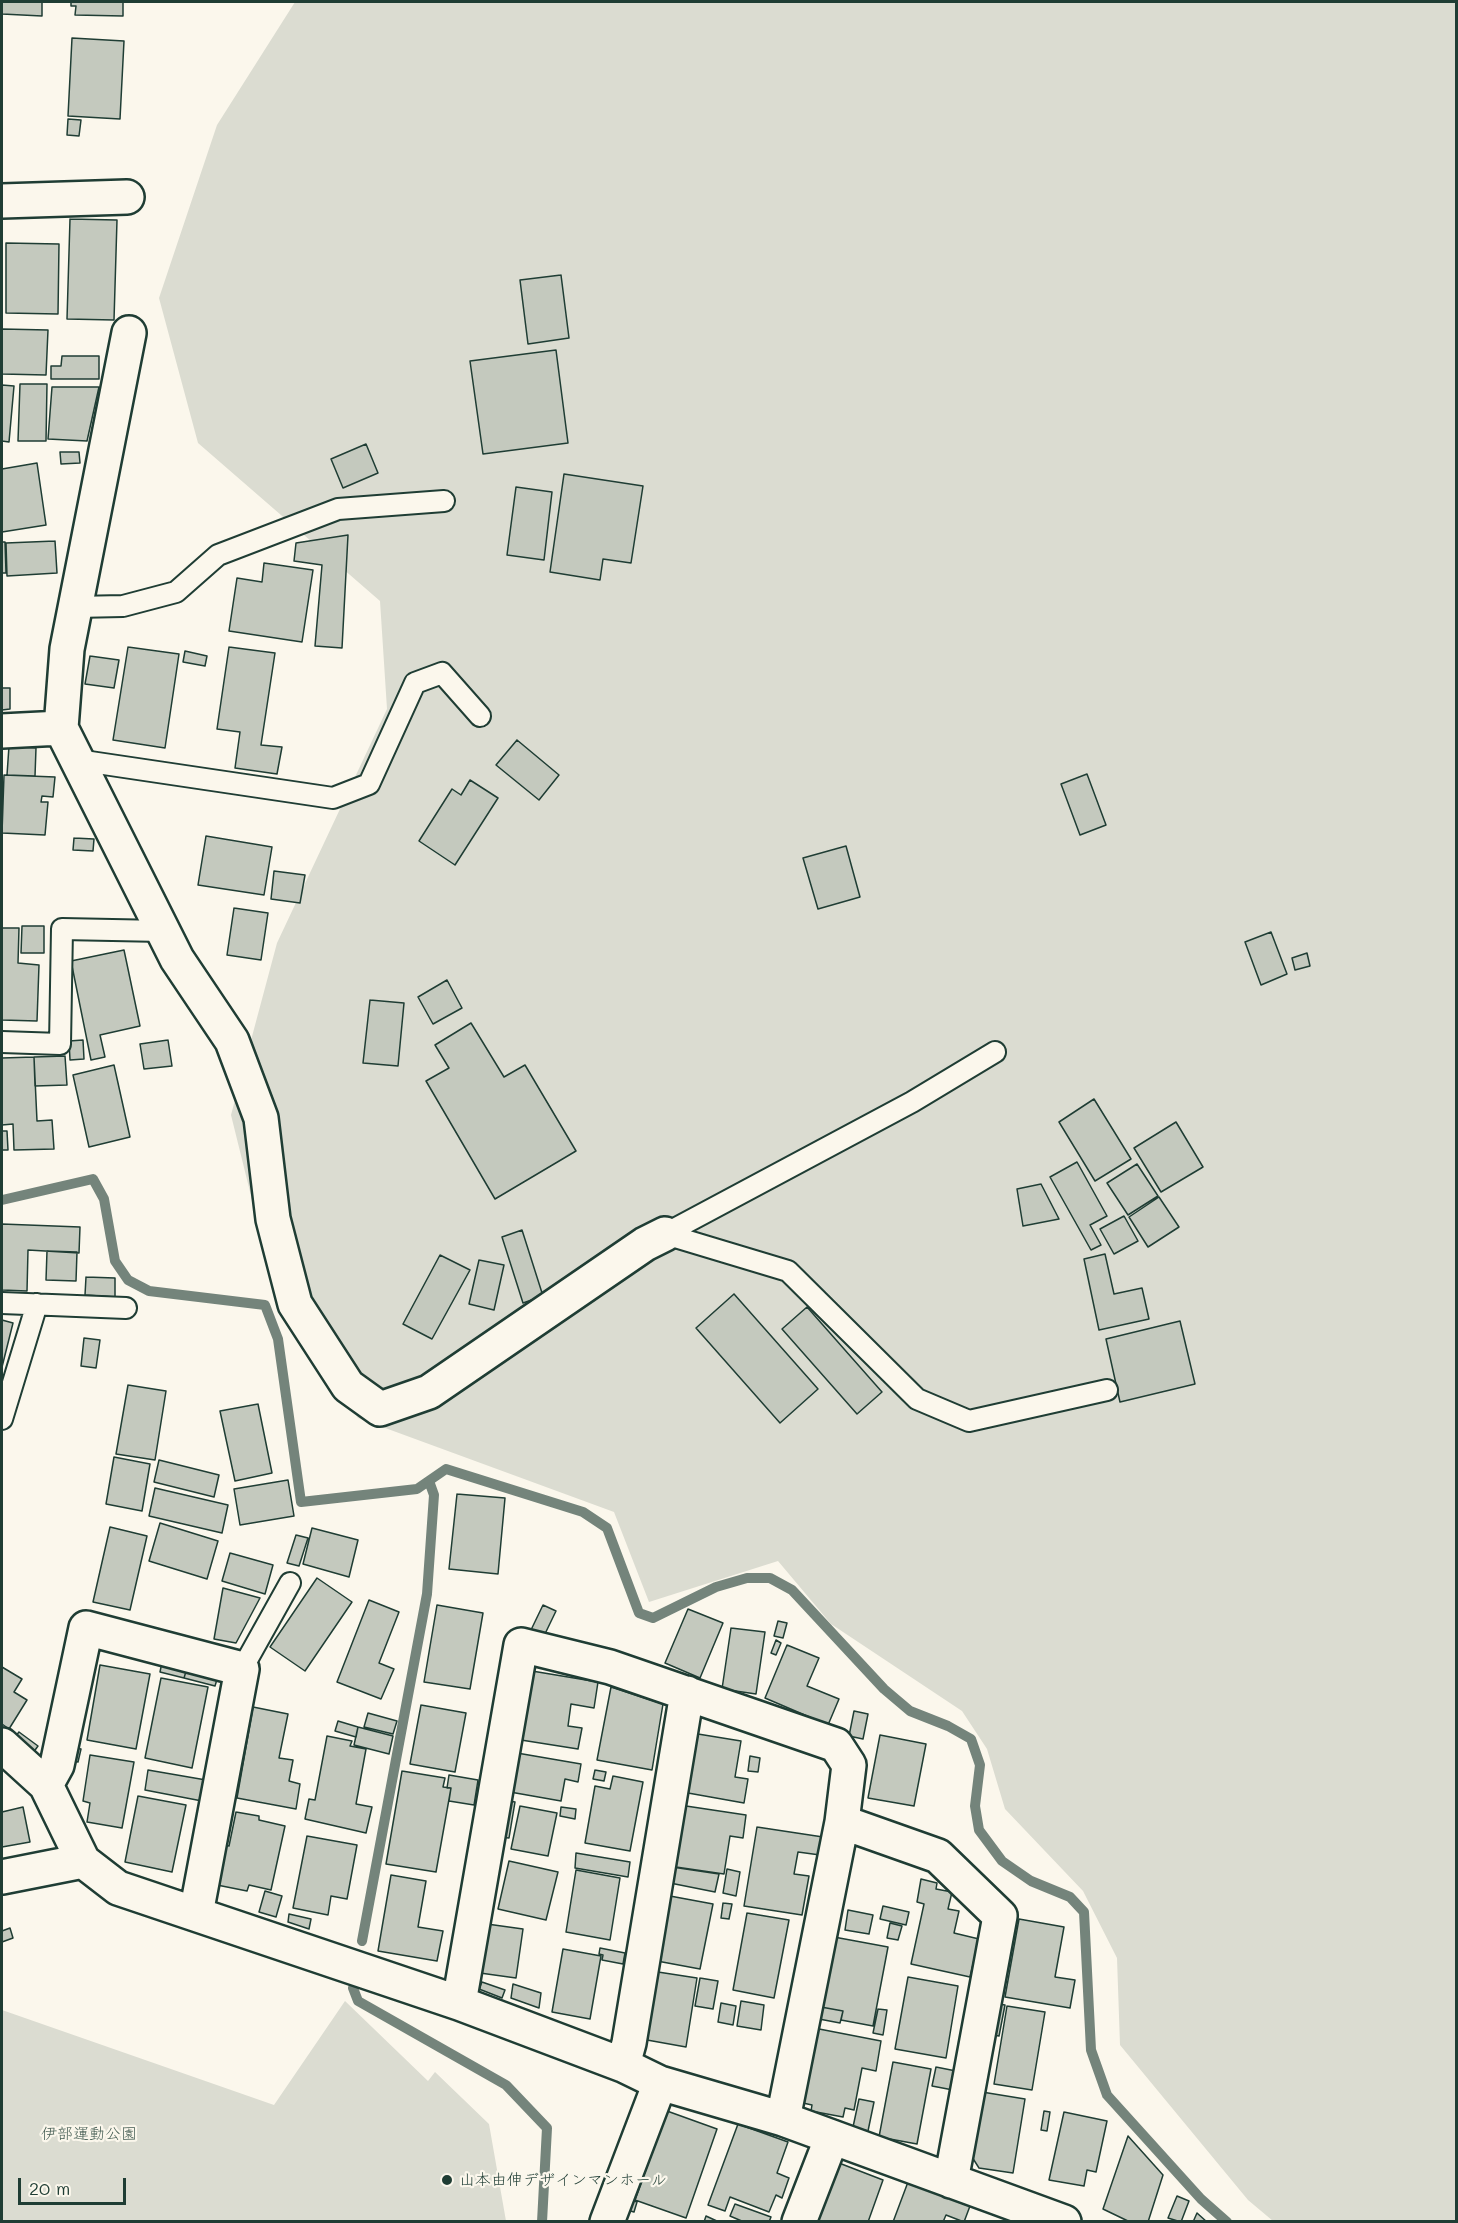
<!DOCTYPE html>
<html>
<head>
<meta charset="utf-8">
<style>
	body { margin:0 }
	#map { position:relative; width:1458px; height:2223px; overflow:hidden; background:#fbf7ec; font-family:Mali,sans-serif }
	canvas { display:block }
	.frame { position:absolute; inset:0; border:3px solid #1f3d34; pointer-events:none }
	.scale { position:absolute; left:18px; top:2178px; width:108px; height:27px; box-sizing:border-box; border:3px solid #1f3d34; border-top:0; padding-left:8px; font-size:18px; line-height:21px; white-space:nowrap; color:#1f3d34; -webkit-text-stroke:4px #fbf7ec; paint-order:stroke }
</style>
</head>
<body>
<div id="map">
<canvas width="1458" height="2223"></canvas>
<div class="frame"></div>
<div class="scale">20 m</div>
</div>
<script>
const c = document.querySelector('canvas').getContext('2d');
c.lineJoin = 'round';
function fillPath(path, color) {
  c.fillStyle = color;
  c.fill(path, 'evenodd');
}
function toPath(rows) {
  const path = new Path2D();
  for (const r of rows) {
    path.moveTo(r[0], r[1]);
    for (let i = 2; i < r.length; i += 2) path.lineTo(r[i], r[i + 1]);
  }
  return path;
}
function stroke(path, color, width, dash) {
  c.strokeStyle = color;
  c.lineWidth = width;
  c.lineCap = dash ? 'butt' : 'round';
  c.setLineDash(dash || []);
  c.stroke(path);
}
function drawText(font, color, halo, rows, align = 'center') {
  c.font = font + ' Mali,"Klee One",sans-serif';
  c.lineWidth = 4.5;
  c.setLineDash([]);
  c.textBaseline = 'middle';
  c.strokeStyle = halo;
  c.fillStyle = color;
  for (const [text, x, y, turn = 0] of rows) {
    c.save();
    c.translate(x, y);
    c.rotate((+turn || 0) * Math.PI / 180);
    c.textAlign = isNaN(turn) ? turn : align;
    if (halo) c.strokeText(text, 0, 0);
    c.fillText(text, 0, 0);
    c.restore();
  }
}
const green = toPath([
	[295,2,1456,2,1456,2221,1273,2221,1248,2200,1120,2045,1117,1958,1083,1891,1005,1809,987,1749,962,1711,831,1624,778,1561,649,1602,614,1512,358,1418,279,1309,231,1115,277,943,387,709,380,601,198,443,159,298,217,125],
	[345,2001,428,2081,435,2072,489,2124,506,2221,2,2221,2,2010,274,2105]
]);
const stream = toPath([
	[2,1200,93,1179,104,1199,115,1261,128,1280,149,1291,265,1305,278,1339,301,1502,417,1489,446,1469,583,1512,607,1528,639,1613,653,1618,716,1587,747,1578,770,1578,792,1590,884,1689,910,1711,948,1726,971,1739,980,1765,975,1806,979,1830,1002,1861,1031,1881,1070,1897,1084,1912,1091,2050,1107,2095,1201,2199,1227,2222],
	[362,1941,427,1594,434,1495,429,1481],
	[353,1988,358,2001,506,2085,547,2128,542,2222]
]);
const building = toPath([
	[2,2,42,2,42,16,2,14,2,2],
	[71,2,123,2,123,16,75,15,76,6,71,6,71,2],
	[72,38,124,41,120,119,68,116,72,38],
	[68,119,81,120,79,136,67,135,68,119],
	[70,219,117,220,114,320,67,319,70,219],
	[6,243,59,244,58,314,6,313,6,243],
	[561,275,569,338,528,344,520,280,561,275],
	[2,329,48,330,46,375,2,374,2,329],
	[556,350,568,443,483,454,470,361,556,350],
	[62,356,99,356,99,379,51,379,51,366,61,366,62,356],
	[20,384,47,384,46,441,18,441,20,384],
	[2,385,14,386,9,442,2,441,2,385],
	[52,387,99,387,87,441,48,439,52,387],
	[366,444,378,473,343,488,331,459,366,444],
	[60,452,79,452,80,463,61,464,60,452],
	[37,463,46,525,2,532,2,469,37,463],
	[564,474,643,486,631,563,603,559,600,580,550,572,564,474],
	[516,487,552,492,544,560,507,555,516,487],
	[348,535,342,648,315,646,322,565,294,561,296,543,348,535],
	[55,541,57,573,7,576,6,543,55,541],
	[2,542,5,542,6,573,2,573,2,542],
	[264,563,313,570,302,642,229,631,237,578,262,582,264,563],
	[128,647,179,654,165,748,113,740,128,647],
	[229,647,275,653,261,745,282,747,277,774,235,768,240,732,217,729,229,647],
	[185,651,207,656,205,666,183,662,185,651],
	[90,656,119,660,114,688,85,684,90,656],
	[2,688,10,688,10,709,2,710,2,688],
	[517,740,559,775,539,800,496,765,517,740],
	[9,746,36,748,35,776,7,775,9,746],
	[1087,774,1106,825,1080,835,1061,784,1087,774],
	[4,775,55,777,53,797,42,796,41,802,48,802,45,835,2,833,4,775],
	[470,780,498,798,455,865,419,841,452,789,461,795,470,780],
	[206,836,272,847,264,895,198,885,206,836],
	[74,838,94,839,93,851,73,850,74,838],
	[846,846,860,897,818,909,803,858,846,846],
	[274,871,305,875,300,903,271,899,274,871],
	[234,908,268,913,261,960,227,955,234,908],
	[22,926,44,926,44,953,21,953,22,926],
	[2,928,19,928,18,963,39,965,37,1021,2,1020,2,928],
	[1271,932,1287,974,1261,985,1245,942,1271,932],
	[124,950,140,1026,100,1035,105,1057,91,1060,71,961,124,950],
	[1307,953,1310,966,1295,970,1292,958,1307,953],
	[447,980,462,1008,433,1024,418,997,447,980],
	[370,1000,404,1003,398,1066,363,1063,370,1000],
	[471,1023,504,1077,525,1065,576,1151,495,1199,426,1081,449,1068,435,1045,471,1023],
	[83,1040,84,1059,70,1060,69,1041,83,1040],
	[168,1040,172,1066,144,1069,140,1044,168,1040],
	[65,1056,67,1085,35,1086,34,1057,65,1056],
	[34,1057,37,1121,52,1120,54,1149,14,1150,13,1124,2,1125,2,1058,34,1057],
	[114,1065,130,1137,89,1147,73,1075,114,1065],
	[1094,1099,1131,1159,1095,1181,1059,1122,1094,1099],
	[1176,1122,1203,1167,1161,1192,1134,1148,1176,1122],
	[2,1131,7,1131,8,1150,2,1150,2,1131],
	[1077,1162,1107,1216,1090,1225,1101,1245,1091,1250,1050,1177,1077,1162],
	[1137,1164,1158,1196,1128,1215,1107,1183,1137,1164],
	[1041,1184,1059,1219,1023,1226,1017,1189,1041,1184],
	[1159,1197,1179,1227,1148,1247,1129,1217,1159,1197],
	[1124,1216,1138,1241,1114,1254,1100,1229,1124,1216],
	[2,1224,80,1227,79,1253,28,1250,27,1291,2,1290,2,1224],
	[522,1230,543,1296,523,1303,502,1237,522,1230],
	[47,1251,77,1252,76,1281,46,1280,47,1251],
	[1105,1254,1114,1294,1142,1288,1149,1319,1099,1330,1084,1259,1105,1254],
	[440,1255,470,1270,432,1339,403,1324,440,1255],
	[479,1260,504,1265,494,1310,469,1304,479,1260],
	[86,1277,115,1278,115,1297,85,1295,86,1277],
	[734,1294,818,1389,780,1423,696,1328,734,1294],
	[807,1307,882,1392,857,1414,782,1329,807,1307],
	[2,1320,13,1323,2,1367,2,1320],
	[1180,1321,1195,1384,1120,1402,1106,1339,1180,1321],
	[84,1338,100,1340,96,1368,81,1366,84,1338],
	[128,1385,166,1391,155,1460,116,1454,128,1385],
	[258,1404,272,1473,235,1481,220,1411,258,1404],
	[114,1457,150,1464,142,1511,106,1504,114,1457],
	[159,1460,219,1475,214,1497,154,1482,159,1460],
	[288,1480,294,1516,240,1525,234,1489,288,1480],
	[155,1488,228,1505,222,1533,149,1516,155,1488],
	[457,1494,505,1498,498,1574,449,1569,457,1494],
	[160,1523,218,1541,207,1579,149,1561,160,1523],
	[110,1527,147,1536,130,1610,93,1602,110,1527],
	[312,1528,358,1540,349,1577,303,1564,312,1528],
	[296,1535,308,1538,299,1566,287,1563,296,1535],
	[230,1553,273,1565,265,1594,222,1581,230,1553],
	[317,1578,352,1602,305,1671,270,1647,317,1578],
	[223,1588,260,1598,236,1643,214,1639,223,1588],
	[369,1600,399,1612,379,1663,394,1669,381,1699,337,1682,369,1600],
	[437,1605,483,1613,470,1689,424,1682,437,1605],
	[543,1605,556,1611,543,1638,530,1632,543,1605],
	[688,1609,723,1623,700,1678,665,1663,688,1609],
	[778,1621,787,1623,783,1638,774,1636,778,1621],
	[731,1628,765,1632,756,1694,722,1689,731,1628],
	[776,1640,781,1643,776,1655,771,1653,776,1640],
	[787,1645,819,1658,807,1686,839,1699,828,1725,765,1698,787,1645],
	[162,1662,187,1668,184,1678,160,1672,162,1662],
	[100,1665,150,1674,136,1749,87,1740,100,1665],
	[2,1667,22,1679,14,1692,27,1700,9,1729,2,1724,2,1667],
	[187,1668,218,1676,215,1686,184,1678,187,1668],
	[532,1671,598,1682,594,1708,571,1704,568,1726,582,1728,578,1749,521,1740,532,1671],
	[161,1678,208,1687,192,1768,145,1758,161,1678],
	[611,1687,663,1704,652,1770,597,1760,611,1687],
	[421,1705,466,1713,455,1772,410,1764,421,1705],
	[253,1707,288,1714,279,1758,293,1760,289,1781,300,1784,296,1809,237,1798,253,1707],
	[854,1711,868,1714,863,1739,849,1736,854,1711],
	[368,1713,397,1721,393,1734,364,1727,368,1713],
	[338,1721,358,1727,356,1737,335,1731,338,1721],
	[358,1727,393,1736,389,1754,354,1745,358,1727],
	[19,1732,38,1746,30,1757,14,1738,19,1732],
	[698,1734,741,1741,735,1777,748,1779,744,1803,688,1793,698,1734],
	[880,1735,926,1744,914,1806,868,1798,880,1735],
	[327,1736,352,1741,350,1746,366,1749,356,1804,372,1807,366,1833,305,1819,309,1799,315,1800,327,1736],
	[76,1748,81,1749,78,1762,73,1761,76,1748],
	[517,1753,581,1764,578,1782,565,1779,561,1801,510,1792,517,1753],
	[90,1755,134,1762,122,1828,87,1822,90,1803,83,1801,90,1755],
	[750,1756,760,1758,758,1772,748,1771,750,1756],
	[148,1770,206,1780,202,1801,145,1790,148,1770],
	[595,1770,606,1772,604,1781,593,1779,595,1770],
	[402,1771,445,1778,443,1787,451,1788,436,1872,386,1864,402,1771],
	[449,1775,478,1780,474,1805,449,1801,451,1788,447,1788,449,1775],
	[613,1776,643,1782,630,1851,585,1843,595,1786,610,1789,613,1776],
	[138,1796,186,1805,172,1872,125,1862,138,1796],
	[504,1800,515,1802,509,1838,499,1837,504,1800],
	[520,1806,557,1813,548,1856,511,1849,520,1806],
	[686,1806,746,1815,743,1838,730,1836,724,1874,676,1867,686,1806],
	[23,1807,30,1842,2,1847,2,1812,23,1807],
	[561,1807,576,1809,575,1819,560,1816,561,1807],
	[236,1812,259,1816,259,1820,285,1826,271,1890,249,1885,247,1891,217,1885,225,1845,229,1846,236,1812],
	[757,1827,823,1837,820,1855,798,1852,794,1874,809,1876,802,1915,744,1906,757,1827],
	[307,1836,357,1845,347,1899,331,1896,328,1915,293,1908,307,1836],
	[576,1853,630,1862,628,1877,575,1868,576,1853],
	[509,1861,558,1872,546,1920,498,1909,509,1861],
	[672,1867,719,1874,715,1892,670,1883,672,1867],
	[727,1869,740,1872,736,1896,723,1893,727,1869],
	[576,1870,620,1878,610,1940,566,1932,576,1870],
	[391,1875,426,1881,418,1927,443,1931,437,1961,378,1951,391,1875],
	[921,1879,937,1883,936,1889,952,1892,948,1909,959,1911,954,1933,979,1939,970,1977,911,1964,924,1904,917,1902,921,1879],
	[265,1891,282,1896,276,1917,259,1912,265,1891],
	[670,1896,713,1904,700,1969,657,1961,670,1896],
	[723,1903,732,1904,729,1919,721,1918,723,1903],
	[883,1906,909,1912,906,1925,880,1919,883,1906],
	[848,1910,873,1915,869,1934,845,1930,848,1910],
	[747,1913,789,1920,774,1998,733,1990,747,1913],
	[289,1914,311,1919,309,1929,288,1922,289,1914],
	[1019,1919,1064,1927,1055,1977,1075,1980,1070,2008,1005,1997,1019,1919],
	[890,1923,902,1926,898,1940,887,1938,890,1923],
	[487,1924,523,1929,516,1978,480,1973,487,1924],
	[10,1928,13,1938,2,1942,2,1931,10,1928],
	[834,1937,888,1947,873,2026,841,2020,843,2011,821,2007,834,1937],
	[600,1948,625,1953,623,1964,602,1960,603,1955,599,1954,600,1948],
	[563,1949,601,1956,590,2019,552,2012,563,1949],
	[658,1972,697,1978,686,2047,647,2040,658,1972],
	[908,1977,958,1986,946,2058,895,2049,908,1977],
	[700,1978,718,1981,713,2009,695,2006,700,1978],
	[482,1982,505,1990,502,1998,479,1989,482,1982],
	[513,1984,541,1993,539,2008,511,1998,513,1984],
	[741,2001,764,2005,761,2030,737,2026,741,2001],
	[721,2003,736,2006,733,2025,718,2022,721,2003],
	[993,2003,1005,2005,999,2036,987,2034,993,2003],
	[1007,2006,1045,2012,1032,2090,994,2084,1007,2006],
	[821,2007,843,2011,840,2023,819,2019,821,2007],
	[878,2009,887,2010,883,2035,873,2033,878,2009],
	[814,2028,881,2041,876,2071,862,2068,854,2110,845,2108,843,2117,811,2111,812,2105,803,2103,804,2100,801,2100,814,2028],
	[893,2062,931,2069,917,2144,879,2137,893,2062],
	[936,2067,956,2071,953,2090,932,2086,936,2067],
	[982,2092,1025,2099,1013,2173,979,2168,972,2157,982,2092],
	[859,2099,874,2102,868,2131,853,2127,859,2099],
	[667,2111,717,2129,686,2218,635,2200,667,2111],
	[1044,2111,1050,2112,1047,2131,1041,2130,1044,2111],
	[1064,2112,1107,2121,1096,2172,1087,2170,1084,2186,1049,2180,1064,2112],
	[738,2124,788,2142,777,2173,789,2178,782,2198,776,2195,769,2212,730,2197,725,2211,708,2205,738,2124],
	[1128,2136,1163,2175,1148,2222,1130,2222,1103,2209,1128,2136],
	[839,2163,883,2180,868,2222,807,2222,839,2163],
	[908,2182,970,2206,964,2222,946,2215,943,2222,893,2222,908,2182],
	[1177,2196,1189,2201,1181,2222,1168,2218,1177,2196],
	[631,2200,637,2202,634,2212,627,2210,631,2200],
	[735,2204,771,2217,769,2222,744,2222,730,2216,735,2204],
	[1197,2213,1207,2222,1193,2222,1197,2213],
	[706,2216,719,2222,704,2222,706,2216]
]);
const service = toPath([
	[75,607,123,606,176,592,218,555,338,509,444,501],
	[77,760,333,798,369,784,415,683,442,673,480,716],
	[2,1042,60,1044,62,929,163,931],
	[665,1234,788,1271,917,1399,969,1421,1107,1390],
	[665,1234,912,1102,995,1052],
	[2,1303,126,1308],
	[2,1419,37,1304],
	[242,1669,290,1583]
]);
const minor = toPath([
	[2,201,127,197],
	[61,728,67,649,129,333],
	[2,731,61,728,177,959,232,1041,261,1118,273,1219,295,1304,348,1386,380,1409,429,1392,645,1244,665,1234],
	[2,1745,46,1785,83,1861,118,1888,459,2003,623,2065,660,2083,783,2119,1064,2222],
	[46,1785,57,1765,86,1628,242,1669,196,1914],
	[842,1822,938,1856,1000,1916,951,2181],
	[2,1877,83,1861],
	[459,2003,521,1645,610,1667,836,1745,849,1765,842,1822,783,2119],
	[623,2065,629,2043,687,1693],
	[607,2222,660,2083],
	[799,2222,832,2137]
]);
const markers = [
	[447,2180,6,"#1f3d34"]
];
const parkNames = [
	["伊部運動公園",89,2134]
];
const poiNames = [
	["山本由伸デザインマンホール",459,2180]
];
fillPath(green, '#dbdcd1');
stroke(stream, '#74847b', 10);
fillPath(building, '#c4c9be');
stroke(building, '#1f3d34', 1.5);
stroke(service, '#1f3d34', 24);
stroke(minor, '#1f3d34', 38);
stroke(service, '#fbf7ec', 20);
stroke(minor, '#fbf7ec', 33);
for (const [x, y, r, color] of markers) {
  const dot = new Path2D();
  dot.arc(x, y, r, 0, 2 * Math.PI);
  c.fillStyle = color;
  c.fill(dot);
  stroke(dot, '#fbf7ec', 2);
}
drawText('16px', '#455d53', '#fbf7ec', parkNames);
drawText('16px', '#1f3d34', '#fbf7ec', poiNames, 'left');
</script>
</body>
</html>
